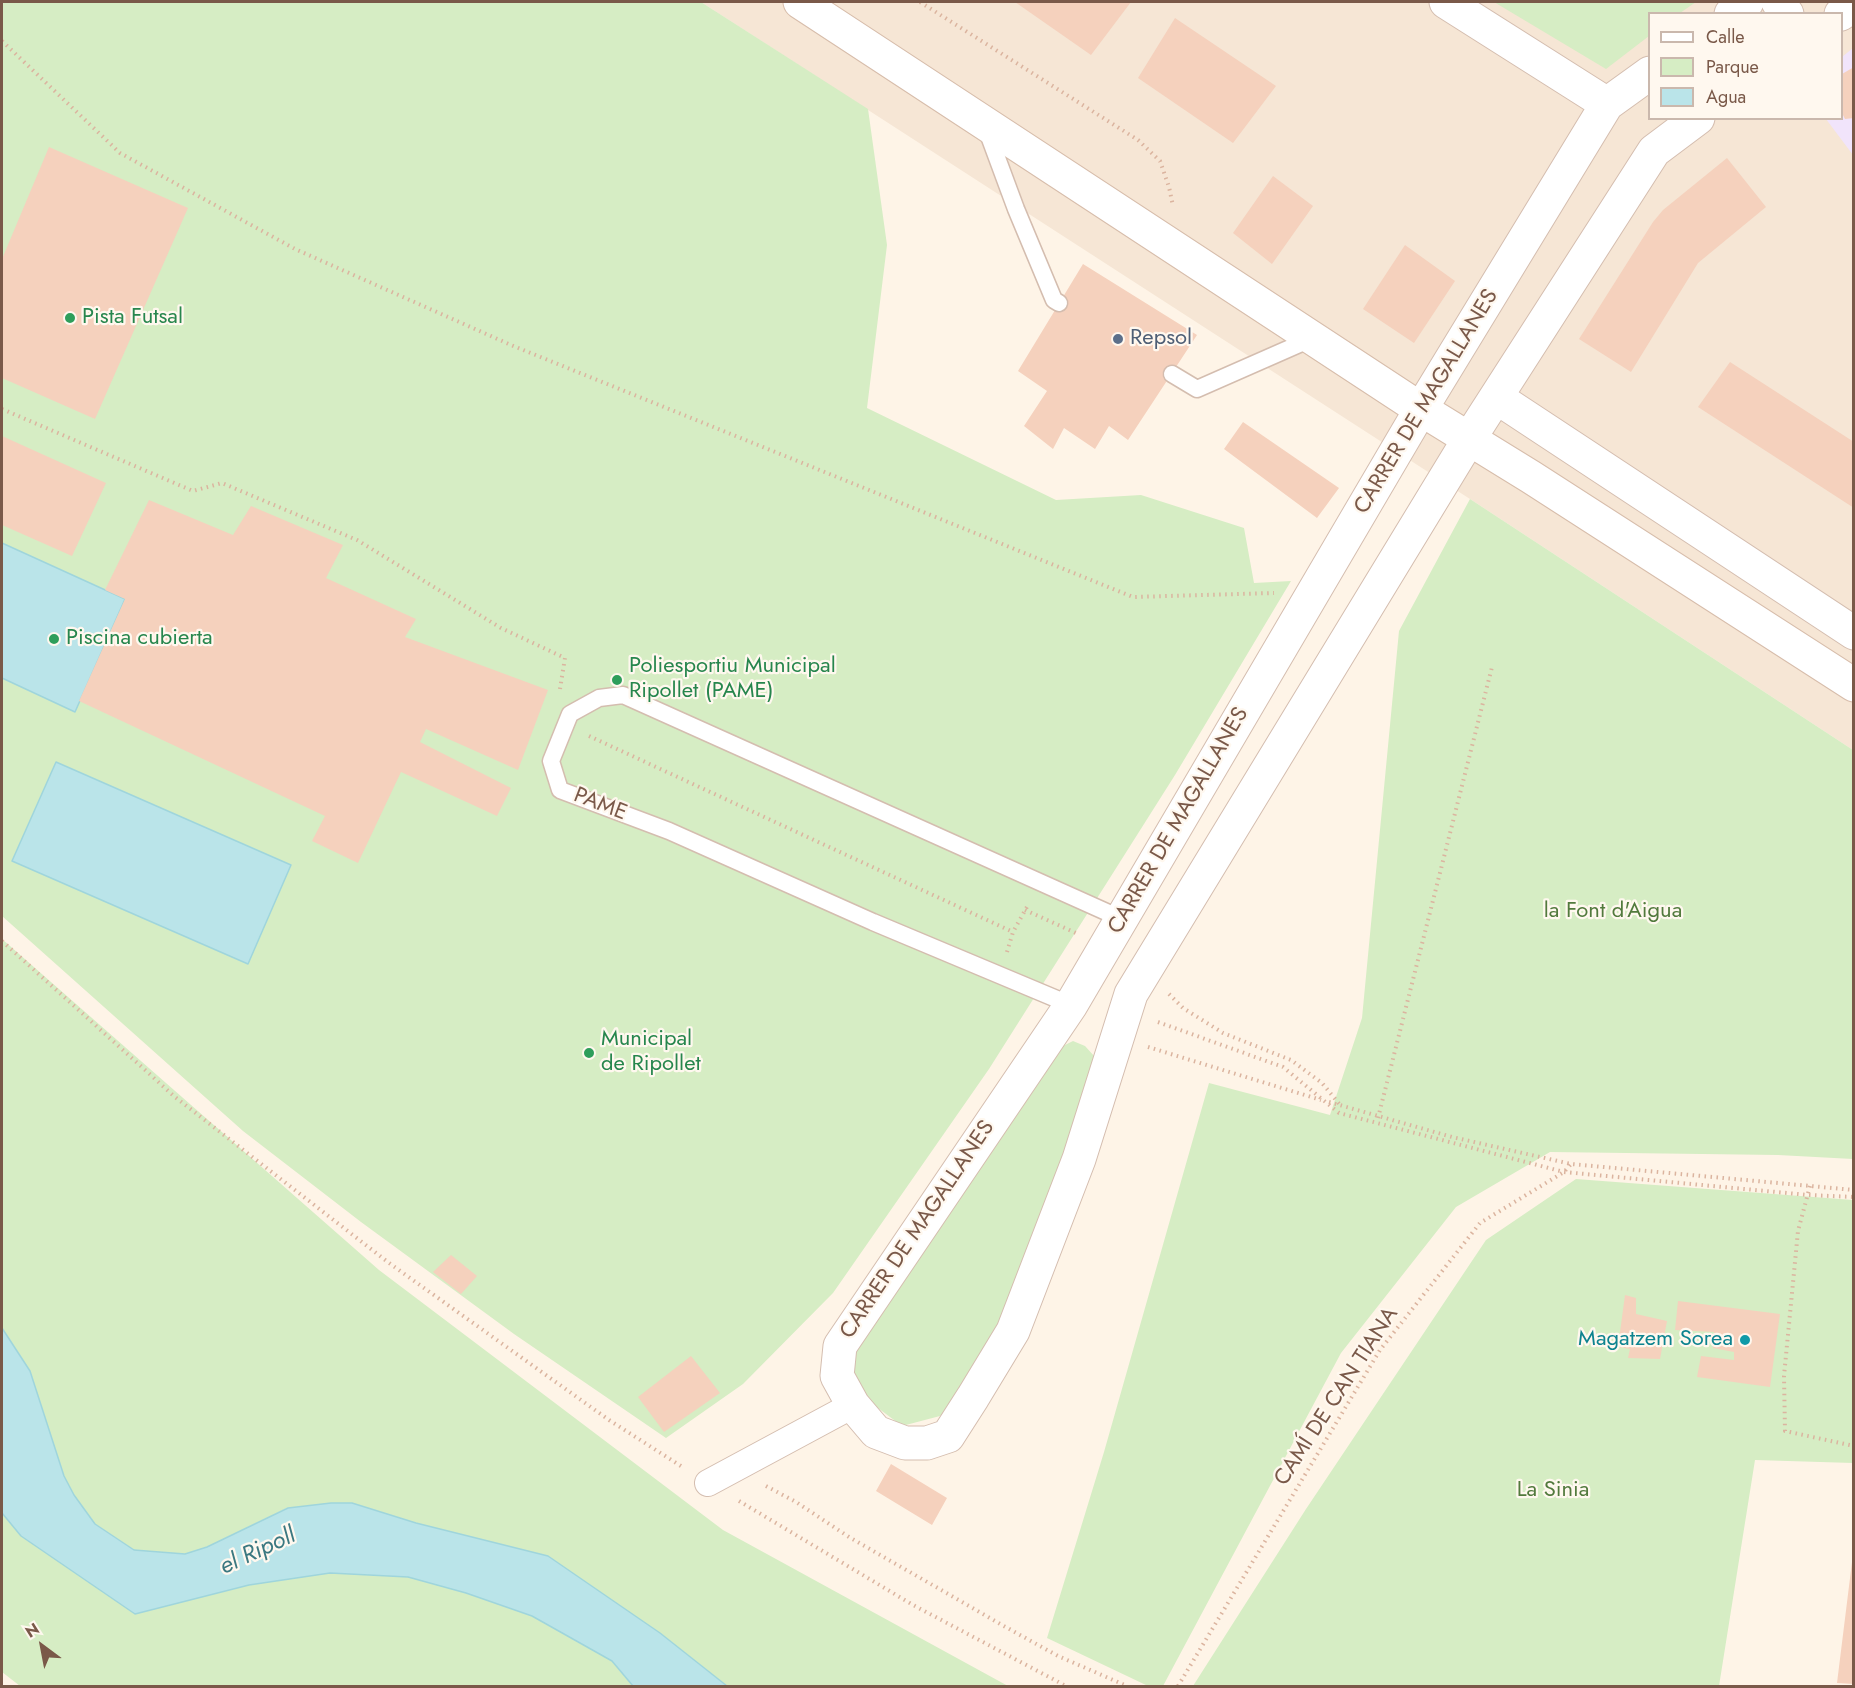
<!DOCTYPE html>
<html>
<head>
<meta charset="utf-8">
<style>
	body { margin:0 }
	#map { position:relative; width:1855px; height:1688px; overflow:hidden; background:#fef4e7; font-family:Jost,sans-serif }
	canvas { display:block }
	.frame { position:absolute; inset:0; border:3px solid #7a5949; pointer-events:none }
	.legend { position:absolute; left:1648px; top:12px; width:195px; height:108px; box-sizing:border-box; background:#fff8ef; border:2px solid #cab8ad; margin:0; padding:8px 10px; list-style:none; font-size:18px; color:#7a5949 }
	.legend li { display:flex; align-items:center; gap:12px; height:30px }
	.legend b { width:30px; border:2px solid #cab8ad }
	.north { position:absolute; left:12px; top:1616px; width:60px; height:60px; -webkit-text-stroke:4px #fff8ef; paint-order:stroke; rotate:328deg; font-size:16px; font-weight:700; line-height:24px; text-align:center; color:#7a5949 }
	.north::after { content:''; display:block; margin:auto; width:21px; height:27px; background:#7a5949; clip-path:polygon(50% 0,100% 100%,50% 72%,0 100%) }
</style>
</head>
<body>
<div id="map">
<canvas width="1855" height="1688"></canvas>
<div class="frame"></div>
<ul class="legend">
<li><b style="height:8px;background:#fff"></b>Calle</li>
<li><b style="height:16px;background:#d6edc4"></b>Parque</li>
<li><b style="height:16px;background:#bae4e9"></b>Agua</li>
</ul>
<div class="north">N</div>
</div>
<script>
const c = document.querySelector('canvas').getContext('2d');
c.lineJoin = 'round';
function fillPath(path, color) {
  c.fillStyle = color;
  c.fill(path, 'evenodd');
}
function toPath(rows) {
  const path = new Path2D();
  for (const r of rows) {
    path.moveTo(r[0], r[1]);
    for (let i = 2; i < r.length; i += 2) path.lineTo(r[i], r[i + 1]);
  }
  return path;
}
function stroke(path, color, width, dash) {
  c.strokeStyle = color;
  c.lineWidth = width;
  c.lineCap = dash ? 'butt' : 'round';
  c.setLineDash(dash || []);
  c.stroke(path);
}
function drawText(font, color, halo, rows, align = 'center') {
  c.font = font + ' Jost,sans-serif';
  c.lineWidth = 4.5;
  c.setLineDash([]);
  c.textBaseline = 'middle';
  c.strokeStyle = halo;
  c.fillStyle = color;
  for (const [text, x, y, turn = 0] of rows) {
    c.save();
    c.translate(x, y);
    c.rotate((+turn || 0) * Math.PI / 180);
    c.textAlign = isNaN(turn) ? turn : align;
    if (halo) c.strokeText(text, 0, 0);
    c.fillText(text, 0, 0);
    c.restore();
  }
}
const residential = toPath([
	[701,2,1853,2,1853,750,1470,499],
	[1650,14,1842,14,1842,118,1650,118]
]);
const education = toPath([
	[1853,48,1853,155,1826,119,1842,118,1842,57]
]);
const green = toPath([
	[2,2,701,2,868,109,887,245,867,408,1056,500,1141,495,1244,528,1254,583,1291,581,1175,775,989,1069,833,1293,743,1384,666,1438,514,1334,361,1222,243,1131,2,916],
	[1494,2,1696,2,1680,13,1650,14,1649,36,1606,69],
	[1470,499,1853,750,1853,1159,1778,1155,1550,1152,1456,1207,1341,1353,1163,1686,1148,1686,1047,1638,1104,1452,1209,1083,1330,1115,1362,1018,1399,631],
	[2,939,379,1270,723,1530,1008,1686,727,1686,660,1633,416,1523,395,1517,287,1508,207,1547,185,1554,134,1550,95,1524,74,1495,64,1476,30,1371,2,1328],
	[1073,1041,1085,1046,1095,1057,1095,1077,1000,1325,963,1395,940,1416,902,1426,858,1393,851,1365,855,1345,1057,1049],
	[1576,1179,1853,1200,1853,1463,1755,1460,1719,1686,1193,1686,1306,1509,1486,1240],
	[2,1513,21,1536,249,1585,330,1573,408,1577,466,1593,532,1616,612,1661,633,1686,20,1686,2,1672]
]);
const water = toPath([
	[2,543,125,599,75,712,2,678,2,543],
	[56,762,291,865,248,964,12,861,56,762],
	[2,1328,30,1371,64,1476,74,1495,95,1524,134,1550,185,1554,207,1547,288,1508,331,1503,352,1503,416,1523,548,1556,660,1633,727,1686,633,1686,612,1661,532,1616,466,1593,408,1577,330,1573,249,1585,135,1614,21,1536,2,1513,2,1328]
]);
const building = toPath([
	[1015,2,1131,2,1091,55],
	[1175,18,1276,86,1233,143,1138,78],
	[1854,67,1854,118,1845,119,1842,113,1842,74],
	[49,147,188,208,95,419,2,378,2,259],
	[1727,158,1766,207,1698,263,1631,372,1579,339,1653,222,1663,210],
	[1273,176,1313,206,1272,264,1233,233],
	[1405,245,1455,281,1414,343,1363,309],
	[1083,264,1197,335,1128,440,1109,426,1095,449,1064,428,1053,449,1024,426,1047,391,1018,371],
	[1730,362,1854,442,1854,508,1698,407],
	[1243,422,1339,488,1317,518,1224,449],
	[2,436,106,483,72,556,2,525],
	[149,500,233,535,251,506,343,545,326,578,416,619,405,637,548,690,518,770,426,729,420,742,511,788,497,816,401,772,358,863,312,841,325,816,79,701,125,599,105,590],
	[451,1255,477,1276,461,1294,433,1272],
	[1625,1295,1636,1298,1636,1314,1667,1321,1660,1359,1628,1358,1630,1349,1618,1347],
	[1678,1301,1780,1314,1770,1387,1697,1377,1701,1356,1734,1360,1734,1352,1713,1348,1714,1332,1675,1330],
	[691,1356,720,1393,664,1432,638,1397],
	[891,1464,947,1498,932,1525,876,1491],
	[1852,1562,1854,1562,1854,1684,1837,1683]
]);
const path = toPath([
	[920,2,1138,140,1160,161,1169,187,1173,206],
	[2,41,120,153,295,249,511,345,1133,597,1274,593],
	[2,409,193,491,222,483,357,540,501,628,565,658,560,689],
	[589,736,1013,932],
	[1025,910,1076,933],
	[2,941,175,1097,389,1263,609,1420,684,1468],
	[1007,952,1013,932,1028,905],
	[1169,994,1183,1008,1223,1033,1291,1060,1322,1083,1341,1106],
	[1158,1022,1283,1067,1339,1113,1564,1172,1808,1195,1854,1197],
	[1148,1047,1321,1100],
	[1329,1102,1452,1137,1571,1164,1854,1190],
	[1378,1118,1492,667],
	[1810,1186,1798,1231,1784,1376,1785,1431,1854,1446],
	[766,1486,796,1502,849,1537,1002,1625,1058,1656,1127,1686],
	[739,1501,913,1605,1066,1686],
	[1178,1686,1380,1350,1480,1223,1564,1172,1571,1164]
]);
const service = toPath([
	[986,128,1016,209,1054,300,1059,303],
	[1172,374,1197,389,1313,338],
	[1071,1005,873,922,669,831,560,790,551,761,570,714,599,698,623,695,1122,919]
]);
const pedestrian = toPath([
	[708,1483,853,1405]
]);
const minor = toPath([
	[1446,2,1607,104],
	[1778,2,1787,14],
	[1731,14,1747,2],
	[1841,14,1854,4],
	[1650,73,1607,104,1421,409,1071,1005,840,1346,837,1376,853,1405,876,1432,905,1443,927,1443,948,1436,973,1397,1013,1331,1079,1159,1131,994,1469,439,1654,151,1698,118],
	[1496,397,1854,633]
]);
const secondary = toPath([
	[800,2,1419,408,1531,477,1854,685]
]);
const markers = [
	[70,318,6,"#2e9e5b"],
	[1118,339,6,"#5c6f8a"],
	[54,639,6,"#2e9e5b"],
	[617,680,6,"#2e9e5b"],
	[589,1053,6,"#2e9e5b"],
	[1745,1340,6,"#0f9aa8"]
];
const leisureNames = [
	["Pista Futsal",82,318],
	["Piscina cubierta",66,639],
	["Poliesportiu Municipal",629,667],
	["Ripollet (PAME)",629,692],
	["Municipal",601,1040],
	["de Ripollet",601,1065]
];
const serviceNames = [
	["Repsol",1130,339]
];
const streetNames = [
	["CARRER DE MAGALLANES",1427,402,-59],
	["PAME",600,805,21],
	["CARRER DE MAGALLANES",1179,821,-60],
	["CARRER DE MAGALLANES",918,1230,-56],
	["CAMÍ DE CAN TIANA",1337,1397,-57]
];
const parkNames = [
	["la Font d'Aigua",1613,912],
	["La Sinia",1553,1491]
];
const cultureNames = [
	["Magatzem Sorea",1733,1340]
];
const waterNames = [
	["el Ripoll",258,1552,-25]
];
fillPath(residential, '#f6e6d5');
fillPath(education, '#f1e4fb');
fillPath(green, '#d6edc4');
fillPath(water, '#bae4e9');
stroke(water, '#9fd5dc', 1.5);
fillPath(building, '#f5d1bd');
stroke(service, '#d4bdaf', 19);
stroke(pedestrian, '#d4bdaf', 28);
stroke(minor, '#d4bdaf', 35);
stroke(secondary, '#d7bdab', 35);
stroke(path, '#dbb49f', 4, [1.5, 4.5]);
stroke(service, '#fff', 16);
stroke(pedestrian, '#fff', 26);
stroke(minor, '#fff', 33);
stroke(secondary, '#fff', 33);
for (const [x, y, r, color] of markers) {
  const dot = new Path2D();
  dot.arc(x, y, r, 0, 2 * Math.PI);
  c.fillStyle = color;
  c.fill(dot);
  stroke(dot, '#fff8ef', 2);
}
drawText('22px', '#27864d', '#fff8ef', leisureNames, 'left');
drawText('22px', '#4e5e75', '#fff8ef', serviceNames, 'left');
drawText('22px', '#7a5949', '#fff8ef', streetNames);
drawText('22px', '#527a3d', '#fff8ef', parkNames);
drawText('22px', '#0d838f', '#fff8ef', cultureNames, 'right');
drawText('italic 24px', '#3b7880', '#fff8ef', waterNames);
</script>
</body>
</html>
